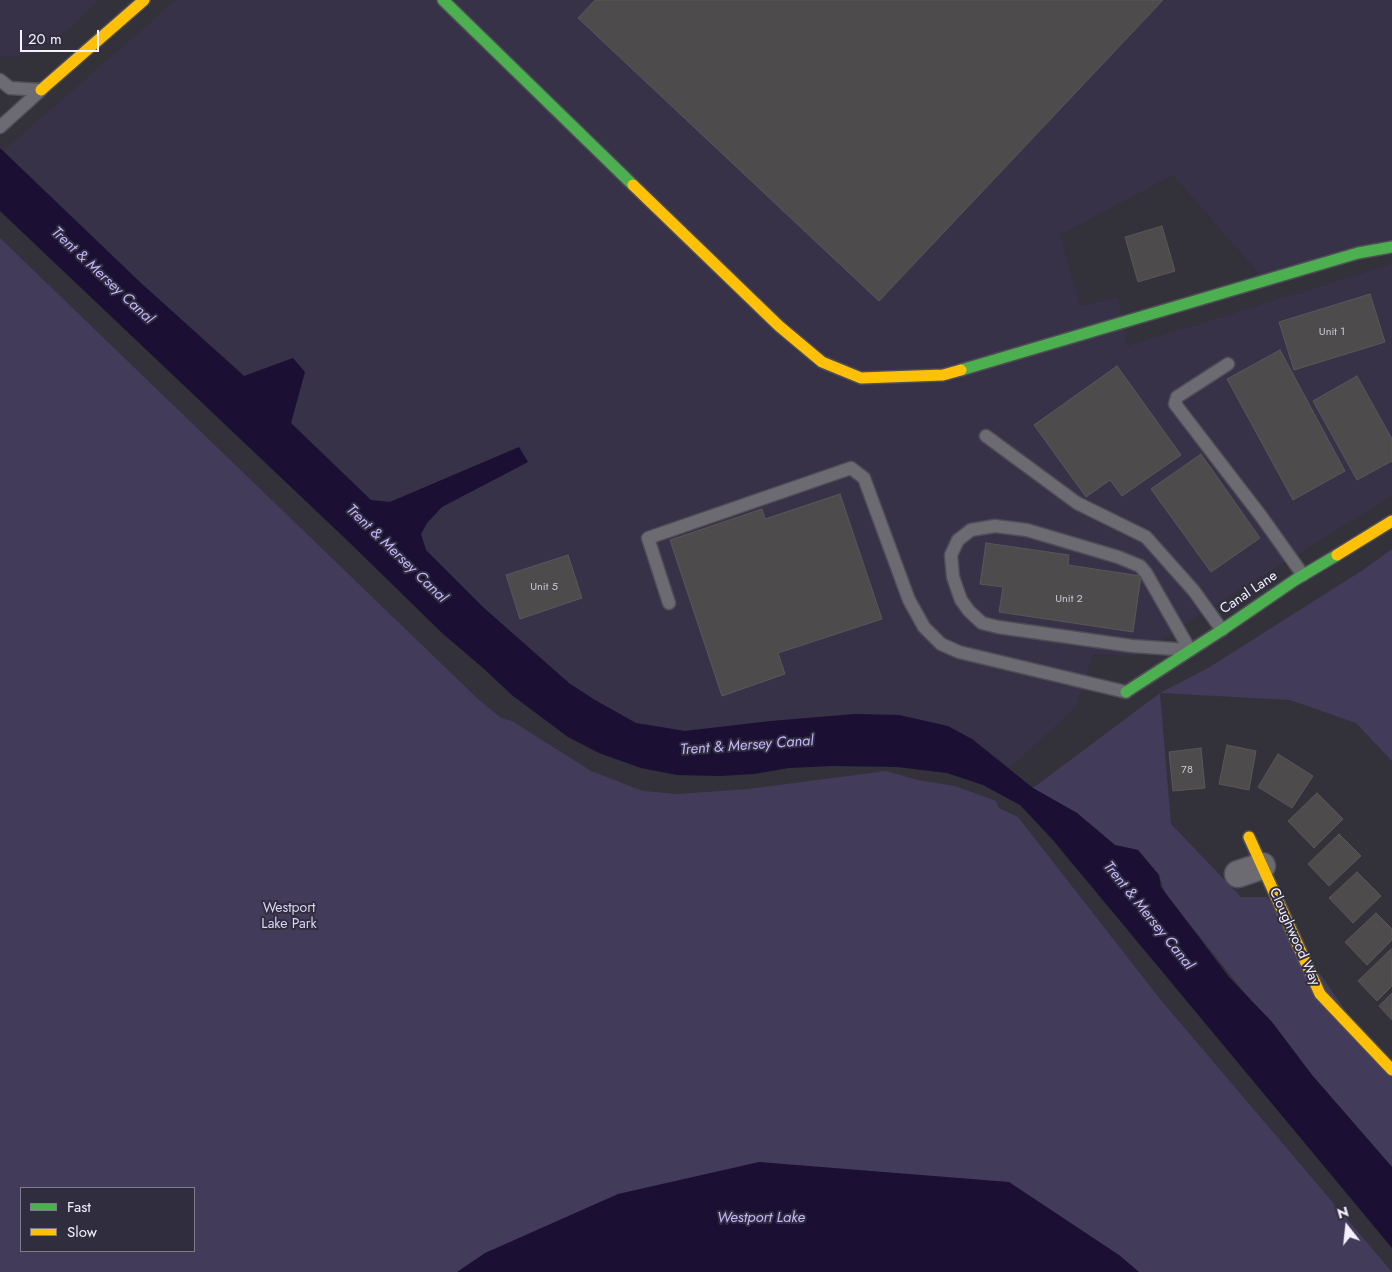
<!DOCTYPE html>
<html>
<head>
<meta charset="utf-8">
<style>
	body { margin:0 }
	#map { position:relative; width:1392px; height:1272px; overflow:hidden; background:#33313a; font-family:Jost,sans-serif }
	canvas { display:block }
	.legend { position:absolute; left:20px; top:1187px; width:175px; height:65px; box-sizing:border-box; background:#302d3e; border:1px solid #7e7c8b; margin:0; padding:6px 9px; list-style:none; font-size:15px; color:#f4f2fe }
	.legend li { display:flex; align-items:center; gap:10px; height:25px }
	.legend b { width:25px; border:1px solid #7e7c8b }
	.north { position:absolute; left:1322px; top:1202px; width:50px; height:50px; -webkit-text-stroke:4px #302d3e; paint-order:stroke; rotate:344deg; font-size:14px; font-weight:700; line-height:20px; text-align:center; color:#f4f2fe }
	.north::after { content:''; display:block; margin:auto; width:18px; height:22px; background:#f4f2fe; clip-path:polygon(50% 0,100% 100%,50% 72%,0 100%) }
	.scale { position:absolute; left:20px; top:30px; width:79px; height:22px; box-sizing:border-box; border:2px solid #f4f2fe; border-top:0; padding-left:6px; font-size:15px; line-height:18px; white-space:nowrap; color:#f4f2fe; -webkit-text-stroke:4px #302d3e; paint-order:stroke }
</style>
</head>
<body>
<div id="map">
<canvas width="1392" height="1272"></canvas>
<ul class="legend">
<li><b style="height:6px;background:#4caf50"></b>Fast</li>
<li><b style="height:6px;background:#ffc107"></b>Slow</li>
</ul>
<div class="north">N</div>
<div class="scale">20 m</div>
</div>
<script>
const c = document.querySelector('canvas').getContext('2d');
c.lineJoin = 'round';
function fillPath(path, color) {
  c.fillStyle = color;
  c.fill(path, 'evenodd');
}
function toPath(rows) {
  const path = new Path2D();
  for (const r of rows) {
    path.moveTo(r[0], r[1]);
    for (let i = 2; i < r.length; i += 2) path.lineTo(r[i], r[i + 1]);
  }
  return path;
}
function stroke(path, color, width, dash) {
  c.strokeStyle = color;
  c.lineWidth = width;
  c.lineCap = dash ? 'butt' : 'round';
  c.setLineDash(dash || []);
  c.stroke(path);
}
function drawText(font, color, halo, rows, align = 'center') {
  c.font = font + ' Jost,sans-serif';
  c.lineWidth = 4;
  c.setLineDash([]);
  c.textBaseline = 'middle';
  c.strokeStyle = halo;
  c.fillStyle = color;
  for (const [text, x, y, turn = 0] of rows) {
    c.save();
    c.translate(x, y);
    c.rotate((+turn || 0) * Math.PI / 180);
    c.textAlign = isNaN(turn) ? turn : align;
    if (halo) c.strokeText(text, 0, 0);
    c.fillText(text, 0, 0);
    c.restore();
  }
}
const built = toPath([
	[0,0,98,0,69,29,37,51,16,57,0,56],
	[176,0,1392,0,1392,240,1261,276,1173,175,1060,235,1080,306,1118,297,1127,346,1392,264,1392,496,1202,613,1136,656,1093,654,1076,707,1010,768,972,739,899,715,855,714,771,721,685,731,636,723,595,701,569,683,484,608,426,550,421,534,427,523,442,507,528,462,519,447,390,502,371,500,291,423,294,408,245,376,141,283,3,151]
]);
const green = toPath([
	[0,238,478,699,501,718,512,721,591,771,643,791,678,794,748,789,886,771,918,780,955,786,996,801,999,808,1018,817,1160,999,1392,1272,0,1272],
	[21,1188,194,1188,194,1251,21,1251],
	[1392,549,1392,761,1356,723,1290,700,1160,693,1171,824,1241,897,1267,897,1392,1078,1392,1167,1312,1075,1272,1022,1251,1001,1165,893,1159,875,1138,850,1115,845,1077,813,1033,788,1160,693,1208,668,1363,570]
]);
const water = toPath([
	[0,148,141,283,244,376,293,358,305,372,291,423,371,500,390,502,519,447,528,462,442,507,427,523,421,534,426,550,484,608,569,683,595,700,636,723,685,731,771,721,855,714,899,715,948,726,972,739,1033,788,1077,813,1115,845,1138,850,1159,875,1161,887,1229,977,1272,1022,1312,1075,1392,1167,1392,1248,1052,839,1020,805,983,785,947,773,897,767,832,766,789,768,754,774,720,776,677,775,641,768,599,753,568,737,513,696,483,668,442,633,352,545,0,211],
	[759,1162,1009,1182,1119,1255,1139,1272,457,1272,485,1253,618,1194]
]);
const building = toPath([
	[595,0,1163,0,879,301,578,18,595,0],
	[1162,226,1175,271,1138,282,1125,237,1162,226],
	[1370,294,1385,342,1294,370,1279,322,1370,294],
	[1280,350,1345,471,1293,500,1227,379,1280,350],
	[1117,366,1181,455,1122,496,1110,480,1086,497,1034,425,1117,366],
	[1357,376,1392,439,1392,461,1357,480,1313,401,1357,376],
	[1201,454,1260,538,1211,572,1151,489,1201,454],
	[840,494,882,619,778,653,785,674,722,696,670,540,762,509,765,519,840,494],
	[986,543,1069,555,1068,565,1141,576,1133,632,999,612,1003,587,980,584,986,543],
	[568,555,582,598,520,619,506,575,568,555],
	[1227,745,1256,751,1249,790,1219,784,1227,745],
	[1201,748,1205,788,1173,791,1169,752,1201,748],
	[1278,754,1313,776,1292,808,1258,787,1278,754],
	[1317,793,1343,819,1314,848,1288,821,1317,793],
	[1339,834,1361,856,1329,886,1308,864,1339,834],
	[1357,872,1381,896,1353,923,1329,898,1357,872],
	[1376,913,1392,929,1392,940,1367,965,1345,942,1376,913],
	[1391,949,1392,986,1377,1001,1358,981,1391,949],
	[1392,993,1392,1020,1379,1006,1392,993]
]);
const lane = toPath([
	[0,80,10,88,41,90],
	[0,127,41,90],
	[1228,364,1177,397,1175,404,1261,516,1303,575],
	[986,436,1077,503,1146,537,1194,591,1222,630],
	[995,526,1027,530,1118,557,1140,566,1146,573,1190,650,1132,646,998,627,982,623,969,611,961,600,953,577,951,555,958,540,971,530,995,526],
	[669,603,648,538,851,468,864,478,909,600,924,627,941,644,959,652,1126,692]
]);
const street = toPath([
	[1238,874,1262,866]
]);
const fast = toPath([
	[443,0,633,185],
	[961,370,1358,253,1392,247],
	[1126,692,1222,630,1295,580,1337,555]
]);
const slow = toPath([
	[41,90,144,0],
	[633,185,779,326,822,362,861,378,943,375,961,370],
	[1337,555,1392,521],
	[1249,837,1320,994,1392,1070]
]);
const numberNames = [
	["Unit 1",1332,332],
	["Unit 5",544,587],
	["Unit 2",1069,599],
	["78",1187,770]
];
const streetNames = [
	["Canal Lane",1249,593,-34],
	["Cloughwood Way",1294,937,66]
];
const parkNames = [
	["Westport",289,909],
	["Lake Park",289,925]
];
const waterNames = [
	["Trent & Mersey Canal",102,276,43],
	["Trent & Mersey Canal",396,554,44],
	["Trent & Mersey Canal",747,746,-4],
	["Trent & Mersey Canal",1148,916,51],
	["Westport Lake",761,1218]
];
fillPath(built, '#373248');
fillPath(green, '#433b5a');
fillPath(water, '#1b1034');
fillPath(building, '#4e4b4c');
stroke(building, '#595758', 1);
stroke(lane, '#4f4d55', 15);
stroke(street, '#4f4d55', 29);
stroke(fast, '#4f4d55', 14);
stroke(slow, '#4f4d55', 14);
stroke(lane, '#6c6b72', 12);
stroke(street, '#6c6b72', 26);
stroke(fast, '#4caf50', 11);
stroke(slow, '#ffc107', 11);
drawText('11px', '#cac8d2', null, numberNames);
drawText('14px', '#f4f2fe', '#302d3e', streetNames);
drawText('14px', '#dcd6f4', '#302d3e', parkNames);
drawText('italic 15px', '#c5b5fd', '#302d3e', waterNames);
</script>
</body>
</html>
